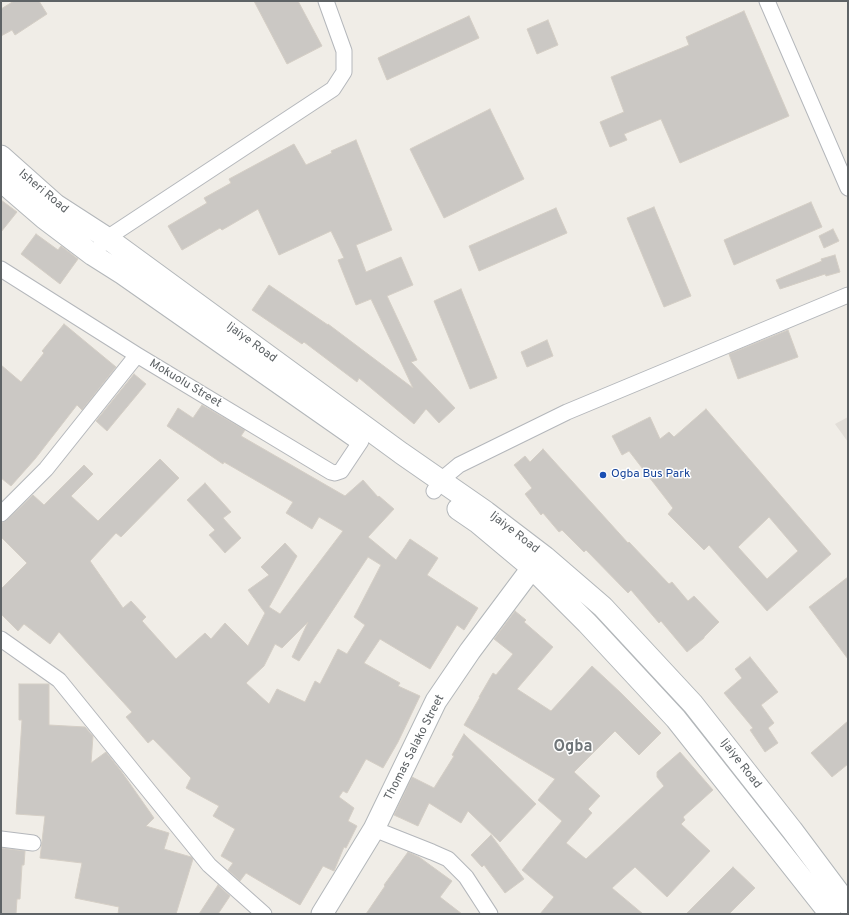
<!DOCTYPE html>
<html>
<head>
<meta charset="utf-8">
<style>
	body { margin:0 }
	#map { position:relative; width:849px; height:915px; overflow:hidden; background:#f0ede7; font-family:Overpass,sans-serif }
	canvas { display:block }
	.frame { position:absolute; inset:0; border:2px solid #5e6366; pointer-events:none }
</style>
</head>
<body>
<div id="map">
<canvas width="849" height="915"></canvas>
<div class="frame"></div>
</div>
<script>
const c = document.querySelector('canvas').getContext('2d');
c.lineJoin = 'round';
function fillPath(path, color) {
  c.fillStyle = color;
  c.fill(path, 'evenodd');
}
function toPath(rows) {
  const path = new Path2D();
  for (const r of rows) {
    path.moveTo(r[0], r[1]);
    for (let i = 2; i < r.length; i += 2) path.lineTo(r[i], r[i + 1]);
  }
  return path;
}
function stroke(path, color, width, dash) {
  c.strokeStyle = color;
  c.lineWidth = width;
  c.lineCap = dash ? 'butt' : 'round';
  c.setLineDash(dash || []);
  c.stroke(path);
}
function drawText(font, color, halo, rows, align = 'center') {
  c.font = font + ' Overpass,sans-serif';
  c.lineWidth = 3;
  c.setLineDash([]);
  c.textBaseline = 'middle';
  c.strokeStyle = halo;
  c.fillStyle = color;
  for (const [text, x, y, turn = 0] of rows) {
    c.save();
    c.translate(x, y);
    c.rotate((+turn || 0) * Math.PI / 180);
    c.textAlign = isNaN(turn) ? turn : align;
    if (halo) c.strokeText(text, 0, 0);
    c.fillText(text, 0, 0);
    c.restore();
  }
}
const education = toPath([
	[848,417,848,442,835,424]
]);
const building = toPath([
	[14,1,39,1,47,14,15,35,12,30,1,36,1,9,14,1],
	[254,1,298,1,322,46,287,64,254,1],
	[744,11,789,116,680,163,661,119,624,134,627,140,610,147,600,122,624,112,611,77,689,45,686,37,744,11],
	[469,16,479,38,387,80,378,58,469,16],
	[548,20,558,45,537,54,527,29,548,20],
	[490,109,524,179,444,218,410,149,490,109],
	[356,140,392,230,356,245,366,272,401,257,413,285,387,296,417,360,411,362,455,408,439,423,426,409,414,424,359,378,357,382,304,342,302,344,252,310,269,285,328,325,328,324,413,388,371,299,356,305,338,260,344,258,331,231,279,255,258,209,222,230,220,228,182,250,168,226,207,203,204,198,231,183,229,179,294,144,306,165,332,153,331,151,356,140],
	[1,200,17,212,1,232,1,200],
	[811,202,822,227,734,265,724,240,811,202],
	[654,207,691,296,664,307,627,218,654,207],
	[556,208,567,233,479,271,469,246,556,208],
	[833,229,839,241,824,248,819,236,833,229],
	[36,234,58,250,61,246,78,259,60,284,21,254,36,234],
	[835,255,840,272,826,276,825,274,780,289,776,280,822,261,821,259,835,255],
	[461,289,497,378,470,389,434,301,461,289],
	[64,324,116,367,82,410,77,405,35,459,11,486,1,478,1,365,21,382,44,353,42,351,64,324],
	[788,330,798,357,738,379,729,354,788,330],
	[547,340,553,356,527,367,521,352,547,340],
	[134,374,146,384,107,431,96,421,134,374],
	[202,405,245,430,241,436,345,496,363,480,378,497,379,496,394,509,368,537,396,560,410,539,438,558,427,575,478,608,464,630,457,625,430,669,380,639,364,663,400,683,398,686,420,696,398,742,383,768,366,759,347,793,343,791,339,797,354,808,348,821,357,826,346,848,344,847,334,871,323,866,300,905,246,873,240,881,228,870,233,863,221,856,235,829,213,816,219,806,186,788,191,778,153,739,148,743,126,717,132,712,59,632,50,644,24,624,18,631,1,614,1,589,27,563,1,537,1,523,7,520,33,495,44,505,84,465,93,474,71,496,98,521,160,459,179,478,121,537,116,533,90,561,123,608,131,601,146,617,142,621,176,659,205,633,211,639,225,623,248,646,265,613,248,590,269,575,261,567,285,543,297,556,269,607,280,614,343,531,319,517,312,529,286,513,293,502,224,462,223,464,167,426,178,408,193,418,202,405],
	[368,557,381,565,354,617,365,625,347,654,338,649,320,684,315,681,305,702,277,689,269,704,246,683,264,666,275,644,282,648,308,622,292,657,299,661,368,557],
	[706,409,831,554,767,611,709,545,704,550,668,514,673,508,629,451,622,455,612,436,650,417,660,439,669,432,674,437,706,409],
	[769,517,798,551,767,579,738,547,769,517],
	[543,449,628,543,629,542,669,584,672,582,688,601,694,596,719,622,704,637,704,638,687,652,661,621,659,623,631,590,628,593,586,550,584,552,562,530,559,532,543,513,541,515,525,494,532,488,514,465,525,456,530,462,543,449],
	[205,483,231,512,223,518,241,538,225,553,209,535,215,530,187,500,205,483],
	[848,577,848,659,809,607,848,577],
	[515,611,526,620,524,622,553,647,517,689,551,711,592,666,621,693,661,733,639,755,615,731,574,772,600,796,588,809,592,813,566,843,586,859,664,786,657,777,657,772,680,752,713,790,683,817,685,820,681,824,710,851,667,897,635,867,612,888,643,914,540,914,554,897,522,870,562,821,538,800,555,779,464,725,480,697,479,697,493,673,496,675,513,654,494,639,515,611],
	[750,657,778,692,761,705,774,723,768,728,778,743,765,752,750,730,753,728,724,693,742,678,735,669,750,657],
	[19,684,49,684,49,725,85,727,93,736,91,763,106,752,121,771,154,818,146,826,169,833,164,849,191,857,193,859,176,914,118,914,119,907,75,898,82,863,40,858,45,816,16,814,22,720,19,720,19,684],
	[848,721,848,764,832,777,811,753,848,721],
	[464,734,536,804,500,842,468,811,461,823,429,803,418,826,394,815,412,777,434,788,454,756,452,755,464,734],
	[491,835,524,879,505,893,484,865,482,867,471,855,491,835],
	[1,848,25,851,24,865,22,865,20,899,17,899,16,914,1,914,1,848],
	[408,852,419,857,452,881,440,897,462,914,366,914,385,886,384,885,408,852],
	[733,867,755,888,729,914,686,914,733,867],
	[218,885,230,896,218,914,199,914,218,885]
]);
const street = toPath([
	[767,1,848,188],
	[101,245,107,238,333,89,344,72,344,51,326,1],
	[1,269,137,355,331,472,335,473,341,471,361,441],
	[434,491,441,480,459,465,567,412,848,295],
	[1,514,46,469,137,355],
	[1,639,59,680,209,865,264,914],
	[374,829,432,852,448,859,466,877,490,914],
	[1,839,33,843]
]);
const secondary = toPath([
	[1,156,56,205,107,238,401,453,486,512,545,557,603,607,693,704,792,830,848,905],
	[1,181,44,218,93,255,123,274,356,437],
	[458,509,477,522,532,568,587,623,676,719,830,914],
	[322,914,374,829,436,701,470,651,532,568,542,559]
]);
const markers = [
	[603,475,4,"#1a4fb4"]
];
const streetNames = [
	["Isheri Road",43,192,40],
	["Ijaiye Road",251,343,36],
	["Mokuolu Street",185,384,31],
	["Ijaiye Road",514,533,38],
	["Thomas Salako Street",415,748,-63],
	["Ijaiye Road",740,764,52]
];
const transitNames = [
	["Ogba Bus Park",611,475]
];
const districtNames = [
	["Ogba",573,748]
];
fillPath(education, '#e2ded8');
fillPath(building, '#cbc8c4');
stroke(building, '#d4cec5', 1);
stroke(street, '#b4b7bb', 17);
stroke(secondary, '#b3b7ba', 23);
stroke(street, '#fff', 15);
stroke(secondary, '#fff', 21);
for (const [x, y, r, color] of markers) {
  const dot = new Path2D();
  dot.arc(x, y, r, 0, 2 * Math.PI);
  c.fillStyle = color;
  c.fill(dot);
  stroke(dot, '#fff', 1.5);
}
drawText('12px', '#5e6366', '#fff', streetNames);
drawText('12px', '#164399', '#fff', transitNames, 'left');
drawText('bold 16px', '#6f7578', '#fff', districtNames);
</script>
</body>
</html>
